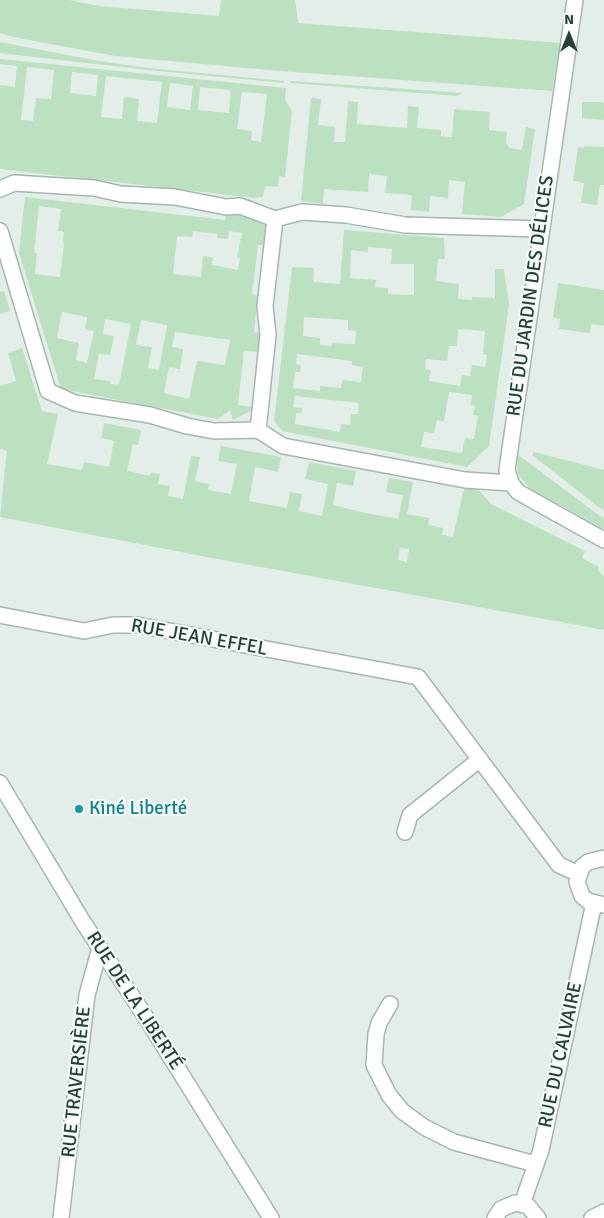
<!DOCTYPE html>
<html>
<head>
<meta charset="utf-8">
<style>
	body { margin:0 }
	#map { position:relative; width:604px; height:1218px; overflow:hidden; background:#e4eee8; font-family:Signika,sans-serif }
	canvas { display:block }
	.north { position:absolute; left:544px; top:10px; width:50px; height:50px; -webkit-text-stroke:4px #f5faf7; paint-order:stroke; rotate:0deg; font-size:14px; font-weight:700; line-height:20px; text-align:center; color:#214235 }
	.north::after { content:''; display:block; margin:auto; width:18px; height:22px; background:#214235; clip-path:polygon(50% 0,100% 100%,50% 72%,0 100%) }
</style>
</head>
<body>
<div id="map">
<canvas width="604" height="1218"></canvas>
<div class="north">N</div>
</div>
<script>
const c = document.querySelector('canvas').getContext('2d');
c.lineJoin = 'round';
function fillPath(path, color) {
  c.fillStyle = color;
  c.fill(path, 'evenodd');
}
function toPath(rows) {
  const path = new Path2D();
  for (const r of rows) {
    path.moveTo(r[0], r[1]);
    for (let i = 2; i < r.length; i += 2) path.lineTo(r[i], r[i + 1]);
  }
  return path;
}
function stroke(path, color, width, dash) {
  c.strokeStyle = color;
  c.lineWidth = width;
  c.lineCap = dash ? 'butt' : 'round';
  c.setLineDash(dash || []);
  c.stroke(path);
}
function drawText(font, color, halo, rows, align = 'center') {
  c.font = font + ' Signika,sans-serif';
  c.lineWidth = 4.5;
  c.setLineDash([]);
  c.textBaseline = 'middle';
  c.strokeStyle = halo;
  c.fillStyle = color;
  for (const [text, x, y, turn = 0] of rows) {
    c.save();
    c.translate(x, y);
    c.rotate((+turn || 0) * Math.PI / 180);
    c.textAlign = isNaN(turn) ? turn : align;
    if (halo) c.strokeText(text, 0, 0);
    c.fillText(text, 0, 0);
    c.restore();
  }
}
const green = toPath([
	[0,0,69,0,99,6,219,16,221,0,295,0,298,23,560,43,552,91,280,71,115,56,13,37,0,33],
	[0,42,93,60,148,68,284,81,284,83,148,70,0,53],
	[0,59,286,88,285,100,292,111,285,177,279,176,278,187,265,186,263,197,255,198,0,169,0,85,15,87,17,66,0,64],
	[27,67,54,70,51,99,36,98,33,121,21,120],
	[72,72,98,75,96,96,70,93],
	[106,76,162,82,157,123,137,121,139,99,132,98,124,97,122,119,101,117],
	[170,83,193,86,190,110,167,107],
	[200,87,231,90,229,113,198,110],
	[242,92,267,94,261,142,251,140,252,131,237,129],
	[291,81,464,93,456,96,291,83],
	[311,98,321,99,318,125,335,127,334,142,345,142,348,101,358,102,357,124,407,128,408,106,419,107,417,128,441,130,441,136,452,137,454,109,490,112,489,130,507,132,506,143,509,148,522,150,526,127,535,129,524,204,501,217,462,214,465,182,449,180,448,198,430,196,429,212,411,210,412,195,385,193,387,176,369,174,368,192,324,189,323,204,301,201],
	[582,102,602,102,604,104,604,120,582,118],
	[584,146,604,147,604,185,600,185,597,205,581,203,584,183,573,181,578,147,584,148],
	[25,197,225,220,226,215,237,214,266,225,265,245,258,245,252,294,258,295,254,332,260,333,259,352,244,351,238,405,252,407,252,410,233,420,230,410,218,419,61,389,19,253],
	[39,206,61,209,58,231,64,232,63,243,64,244,60,277,35,274,37,253,34,252],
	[193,231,218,234,217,238,228,239,229,231,242,233,237,258,240,258,238,270,212,265,213,257,203,256,201,277,173,274,177,236,192,237],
	[62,312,87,317,85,329,94,331,87,363,76,360,79,343,57,338],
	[105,319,131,324,119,385,110,384,110,381,94,379,99,354,110,355,114,336,103,334],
	[141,320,167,325,159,370,148,368,152,347,136,345],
	[175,332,230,340,225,365,197,361,189,399,164,393,169,367,180,369,183,349,172,347],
	[344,230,444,238,445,259,438,259,436,281,459,284,458,299,472,300,472,297,495,298,495,269,504,269,509,305,489,446,467,467,282,431,274,421,292,267,314,268,313,282,340,284],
	[368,247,392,249,391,264,414,264,414,295,388,294,388,288,375,287,376,280,350,278,351,250,368,252],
	[304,317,348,320,348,330,356,331,355,344,332,343,331,346,320,345,320,338,303,336],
	[458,329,485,331,483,354,487,355,485,367,472,365,470,376,462,375,460,386,429,381,431,370,425,369,426,359,447,361,449,346,457,346],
	[297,354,352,361,352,365,363,367,361,382,342,380,341,388,320,386,320,391,293,388,295,372,300,372,301,365,296,364],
	[449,392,472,395,471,405,475,406,473,415,478,416,474,439,465,438,462,453,421,447,424,432,434,433,437,420,444,421],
	[295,396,359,403,358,414,351,414,350,425,341,424,340,432,295,424,296,413,302,413,302,408,293,407],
	[558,283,604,290,604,326,591,324,590,333,559,329,560,319,553,318],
	[4,291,10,311,0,314,0,292],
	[22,348,42,411,58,414,47,464,82,470,84,462,109,467,114,441,101,438,104,423,141,430,138,445,133,444,127,471,150,476,151,473,160,474,158,484,170,486,168,496,183,499,191,456,200,457,195,481,209,484,208,490,231,494,237,464,218,461,221,446,281,457,278,472,255,467,249,501,287,508,290,492,302,494,299,511,322,516,328,484,305,479,309,462,356,471,353,486,337,483,333,505,365,513,398,519,403,495,386,492,389,478,413,482,407,514,429,518,428,525,443,528,442,535,453,537,464,488,479,490,491,504,585,551,582,558,599,567,598,570,604,577,604,630,207,557,0,517,7,450,0,449,0,386,16,381,8,353],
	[400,548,409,549,407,562,398,560],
	[534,452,604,470,604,511,532,455],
	[517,454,604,519,604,529,529,488,518,474]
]);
const minor = toPath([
	[575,0,507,470,511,483,518,492,604,540],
	[0,189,14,183,94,188,121,194,175,197,226,207,240,206,275,219,302,212,346,215,405,225,541,229],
	[0,231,48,391,75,403,150,415,187,426,214,431,258,430,283,446,465,480,511,483],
	[258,430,268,335,265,306,275,219],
	[0,615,84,631,113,625,137,625,418,677,559,865,579,874],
	[405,832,410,815,480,759],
	[604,858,588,862,582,867,577,882,582,896,588,901,604,905],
	[390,1004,379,1023,376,1034,374,1065,389,1095,402,1111,424,1127,454,1142,535,1164],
	[522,1204,541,1150,592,912,595,904],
	[61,1218,87,995,100,948],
	[495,1218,501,1209,515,1203,528,1206,538,1218],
	[592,1218,604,1212]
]);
const tertiary = toPath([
	[0,783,83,922,145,1016,271,1218]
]);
const markers = [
	[79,809,5,"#0f9aa8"]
];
const streetNames = [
	["RUE DU JARDIN DES DÉLICES",531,296,-82],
	["RUE JEAN EFFEL",199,638,10],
	["RUE DE LA LIBERTÉ",134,1001,57],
	["RUE DU CALVAIRE",561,1055,-78],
	["RUE TRAVERSIÈRE",77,1082,-84]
];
const cultureNames = [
	["Kiné Liberté",89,809]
];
fillPath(green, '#bbe1c1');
stroke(minor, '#a6b7af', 18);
stroke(tertiary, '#a6b7af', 18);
stroke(minor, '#fff', 15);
stroke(tertiary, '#fff', 15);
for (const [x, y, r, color] of markers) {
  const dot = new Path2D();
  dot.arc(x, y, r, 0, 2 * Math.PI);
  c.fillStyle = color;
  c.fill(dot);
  stroke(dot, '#f5faf7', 2);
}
drawText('19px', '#214235', '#f5faf7', streetNames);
drawText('19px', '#0d838f', '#f5faf7', cultureNames, 'left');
</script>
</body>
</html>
